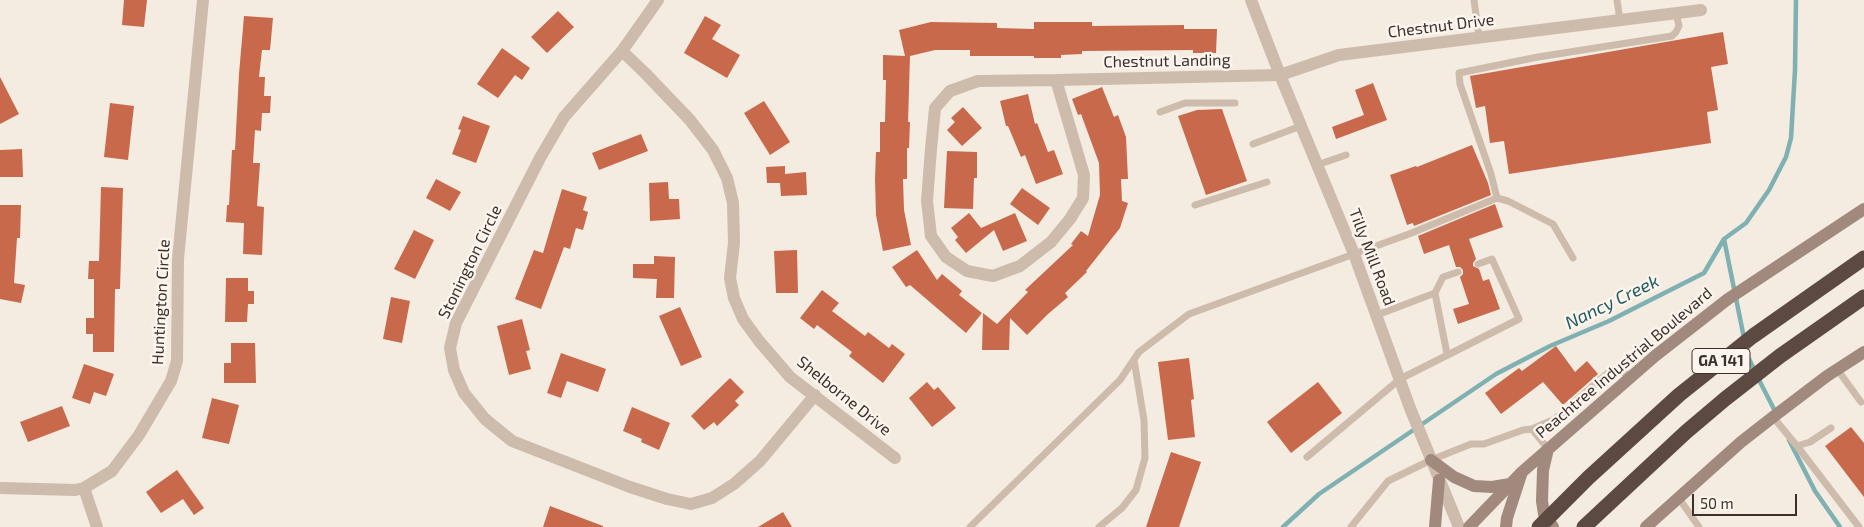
<!DOCTYPE html>
<html>
<head>
<meta charset="utf-8">
<style>
	body { margin:0 }
	#map { position:relative; width:1864px; height:527px; overflow:hidden; background:#f4ebe1; font-family:"Exo 2",sans-serif }
	canvas { display:block }
	.scale { position:absolute; left:1692px; top:494px; width:105px; height:22px; box-sizing:border-box; border:2px solid #3b302b; border-top:0; padding-left:6px; font-size:15px; line-height:18px; white-space:nowrap; color:#3b302b; -webkit-text-stroke:4px #fbf5ee; paint-order:stroke }
</style>
</head>
<body>
<div id="map">
<canvas width="1864" height="527"></canvas>
<div class="scale">50 m</div>
</div>
<script>
const c = document.querySelector('canvas').getContext('2d');
c.lineJoin = 'round';
function toPath(rows) {
  const path = new Path2D();
  for (const r of rows) {
    path.moveTo(r[0], r[1]);
    for (let i = 2; i < r.length; i += 2) path.lineTo(r[i], r[i + 1]);
  }
  return path;
}
function stroke(path, color, width, dash) {
  c.strokeStyle = color;
  c.lineWidth = width;
  c.lineCap = dash ? 'butt' : 'round';
  c.setLineDash(dash || []);
  c.stroke(path);
}
function fillPath(path, color) {
  c.fillStyle = color;
  c.fill(path, 'evenodd');
}
function drawText(font, color, halo, rows, align = 'center') {
  c.font = font + ' "Exo 2",sans-serif';
  c.lineWidth = 5;
  c.setLineDash([]);
  c.textBaseline = 'middle';
  c.strokeStyle = halo;
  c.fillStyle = color;
  for (const [text, x, y, turn = 0] of rows) {
    c.save();
    c.translate(x, y);
    c.rotate((+turn || 0) * Math.PI / 180);
    c.textAlign = isNaN(turn) ? turn : align;
    if (halo) c.strokeText(text, 0, 0);
    c.fillText(text, 0, 0);
    c.restore();
  }
}
const stream = toPath([
	[1724,239,1744,338],
	[1746,345,1748,357,1755,371],
	[1758,378,1776,413],
	[1789,440,1815,491,1840,527],
	[1283,527,1319,494,1496,374,1550,346,1609,321,1704,273,1724,239,1746,223,1769,190,1786,157,1791,138,1795,70,1796,0]
]);
const building = toPath([
	[124,0,147,0,144,27,122,25],
	[558,11,574,27,547,53,531,37],
	[244,16,273,18,270,50,262,50,259,77,265,77,264,96,271,96,270,113,262,113,261,131,255,130,253,163,260,163,257,206,264,207,262,255,243,254,244,223,226,222,227,205,229,205,232,150,235,150,239,74],
	[705,16,721,25,712,39,740,55,727,78,684,53],
	[931,22,997,23,997,28,1034,29,1034,22,1092,22,1092,26,1184,25,1184,29,1217,29,1216,53,1193,53,1193,50,1082,51,1082,54,1061,55,1061,58,1034,58,1034,56,970,56,970,50,935,50,910,56,908,122,910,122,909,148,907,148,907,179,903,179,904,210,911,245,883,251,876,215,875,179,876,152,880,152,880,122,885,122,886,80,883,80,883,55,905,56,899,30],
	[1723,32,1728,64,1711,67,1718,110,1707,112,1711,143,1509,174,1504,141,1490,143,1485,106,1476,108,1470,76],
	[502,48,530,68,522,80,515,75,498,98,477,84],
	[0,77,19,114,0,124],
	[1373,83,1387,120,1336,139,1332,127,1364,115,1355,90],
	[1102,87,1114,117,1118,115,1126,137,1128,179,1121,179,1122,201,1128,203,1120,228,1086,271,1087,272,1065,293,1068,297,1048,314,1027,335,1010,318,1009,350,982,350,983,313,997,324,1028,292,1025,290,1073,245,1071,244,1081,231,1088,236,1100,195,1099,163,1081,114,1078,115,1072,99],
	[1028,94,1035,124,1037,123,1048,152,1054,150,1063,174,1036,184,1025,155,1021,157,1008,126,1006,126,1000,101],
	[764,101,790,142,770,155,744,113],
	[110,103,134,106,128,160,104,157],
	[963,107,982,128,962,146,947,130,955,122,951,118],
	[1222,109,1247,181,1206,195,1178,116,1197,110],
	[463,116,490,126,476,163,452,154,461,130,458,129],
	[641,134,648,151,599,170,592,153],
	[1472,145,1488,183,1491,195,1414,226,1413,223,1407,225,1390,175,1416,166,1417,167],
	[22,149,23,177,0,177,0,150],
	[947,151,977,152,977,178,974,178,973,209,944,208],
	[785,166,785,174,806,172,807,195,781,196,780,183,767,183,766,167],
	[436,179,461,192,450,211,426,198],
	[668,182,669,199,679,199,680,219,650,221,649,183],
	[101,187,123,188,120,289,115,289,114,352,93,352,93,334,86,334,86,318,94,318,94,279,88,279,89,261,99,261],
	[1022,188,1050,208,1038,225,1010,204],
	[562,189,587,197,583,210,588,212,583,230,576,228,570,249,564,247,541,309,515,299,534,250,543,253],
	[1495,204,1503,227,1469,239,1476,259,1473,263,1473,266,1479,269,1483,281,1489,279,1500,309,1458,324,1453,309,1469,304,1460,277,1463,274,1463,270,1460,267,1456,267,1449,245,1424,254,1418,236],
	[0,205,21,205,20,238,17,238,14,283,25,285,21,303,0,299],
	[969,213,981,228,1015,213,1027,241,1003,251,994,230,966,253,955,240,958,237,951,228],
	[414,230,434,240,415,279,394,269],
	[797,250,798,293,776,293,774,251],
	[917,250,937,280,942,274,962,291,959,295,982,313,966,333,910,285,906,287,892,267],
	[654,256,675,257,674,298,656,298,657,279,633,278,633,264,654,264],
	[226,278,248,278,248,291,254,291,254,304,248,304,247,322,225,322],
	[822,290,839,303,832,311,865,336,868,332,889,348,892,344,905,354,883,383,849,356,852,352,817,325,814,329,800,318],
	[391,297,410,301,402,343,383,339],
	[680,307,702,357,681,366,659,316],
	[522,319,530,350,526,351,531,369,509,375,497,326],
	[231,343,255,343,256,383,224,383,224,363,231,363],
	[1556,346,1575,372,1587,361,1598,374,1563,405,1543,382,1501,414,1485,393,1519,368,1522,371],
	[561,353,606,369,598,392,567,381,561,398,547,393],
	[1189,358,1194,399,1191,400,1195,437,1168,440,1158,362],
	[84,364,114,374,106,396,94,392,90,404,72,398],
	[730,378,744,392,735,401,739,405,717,426,714,422,704,430,691,416],
	[927,382,934,390,938,387,956,408,932,427,909,398],
	[1318,382,1342,413,1291,453,1267,422],
	[212,398,239,405,229,444,202,438],
	[62,406,70,426,28,442,20,422],
	[632,407,670,423,659,450,641,442,642,439,623,431],
	[1851,427,1864,443,1864,497,1825,446],
	[1171,452,1201,462,1179,527,1146,527],
	[177,470,204,508,194,515,183,499,161,513,146,492],
	[550,506,603,526,603,527,543,527],
	[783,512,792,527,758,527]
]);
const service = toPath([
	[1474,0,1479,38],
	[1617,0,1620,20],
	[1160,112,1185,103,1235,103],
	[1253,144,1301,126],
	[1317,165,1346,155],
	[1497,198,1491,174,1460,84,1459,73,1538,57,1672,36,1676,32,1679,26,1676,13],
	[1195,205,1267,182],
	[1377,315,1435,293],
	[1447,354,1435,293,1443,277,1458,272],
	[1837,369,1861,402],
	[1773,417,1797,446,1859,527],
	[1532,429,1555,419,1608,373,1619,371,1631,376],
	[1797,446,1810,442,1831,428],
	[1307,457,1400,379,1519,319,1492,259,1478,264],
	[1678,497,1699,527],
	[970,527,1120,380,1139,352,1189,314,1409,234,1497,198,1508,201,1553,224,1573,258],
	[1099,527,1122,508,1136,490,1145,458,1144,420,1134,360],
	[1351,527,1388,481,1431,460,1471,444,1484,444,1523,430,1532,429,1548,449]
]);
const minor = toPath([
	[658,0,622,51,564,117,540,158,456,323,450,348,454,370,464,393,485,419,512,441,630,487,667,499,691,504,712,498,734,484,760,461,815,395],
	[622,51,645,73,690,120,713,150,727,178,733,203,734,243,730,278,734,298,743,319,759,341,790,377,895,458],
	[1056,80,1280,75,1339,55,1701,10],
	[1056,80,1084,175,1083,198,1070,219,1051,242,1020,266,993,276,967,271,946,257,931,236,927,201,931,149,935,108,950,91,978,81,1056,80],
	[0,488,75,490,84,488,112,471,139,435,171,381,177,361,178,259,203,0],
	[84,488,97,527]
]);
const tertiary = toPath([
	[1251,0,1280,75,1354,254,1410,408,1459,527]
]);
const secondary = toPath([
	[1548,449,1543,470,1542,501,1544,514,1553,527],
	[1431,460,1454,477,1474,486,1492,487,1510,484],
	[1435,527,1439,480],
	[1469,527,1522,472,1655,356,1728,299,1864,209],
	[1506,527,1507,518,1521,475],
	[1646,527,1741,442,1773,417,1827,376,1864,352]
]);
const motorway = toPath([
	[1539,527,1588,478,1679,395,1753,336,1864,258],
	[1584,527,1686,432,1725,399,1780,356,1864,297]
]);
const shields = [
	[1721,361,58]
];
const shieldNames = [
	["GA 141",1721,361]
];
const streetNames = [
	["Chestnut Drive",1441,26,-7],
	["Chestnut Landing",1167,61,-1],
	["Tilly Mill Road",1372,257,69],
	["Stonington Circle",470,262,-64],
	["Huntington Circle",161,302,-87],
	["Peachtree Industrial Boulevard",1624,363,-40],
	["Shelborne Drive",844,396,39]
];
const waterNames = [
	["Nancy Creek",1612,302,-26]
];
stroke(stream, '#7fb0b2', 4.5);
fillPath(building, '#c8694b');
stroke(service, '#cdbbac', 7);
stroke(minor, '#cdbbac', 12);
stroke(tertiary, '#cdbbac', 12);
stroke(secondary, '#a18a7d', 12);
stroke(motorway, '#5c4a42', 15);
for (const [x, y, w] of shields) {
  const box = new Path2D();
  box.roundRect(x - w / 2, y - 12.5, w, 25, 4);
  c.fillStyle = '#fbf5ee';
  c.fill(box);
  stroke(box, '#3b302b', 1);
}
drawText('bold 15px', '#3b302b', null, shieldNames);
drawText('16px', '#3b302b', '#fbf5ee', streetNames);
drawText('italic 18px', '#1f5a5e', '#fbf5ee', waterNames);
</script>
</body>
</html>
